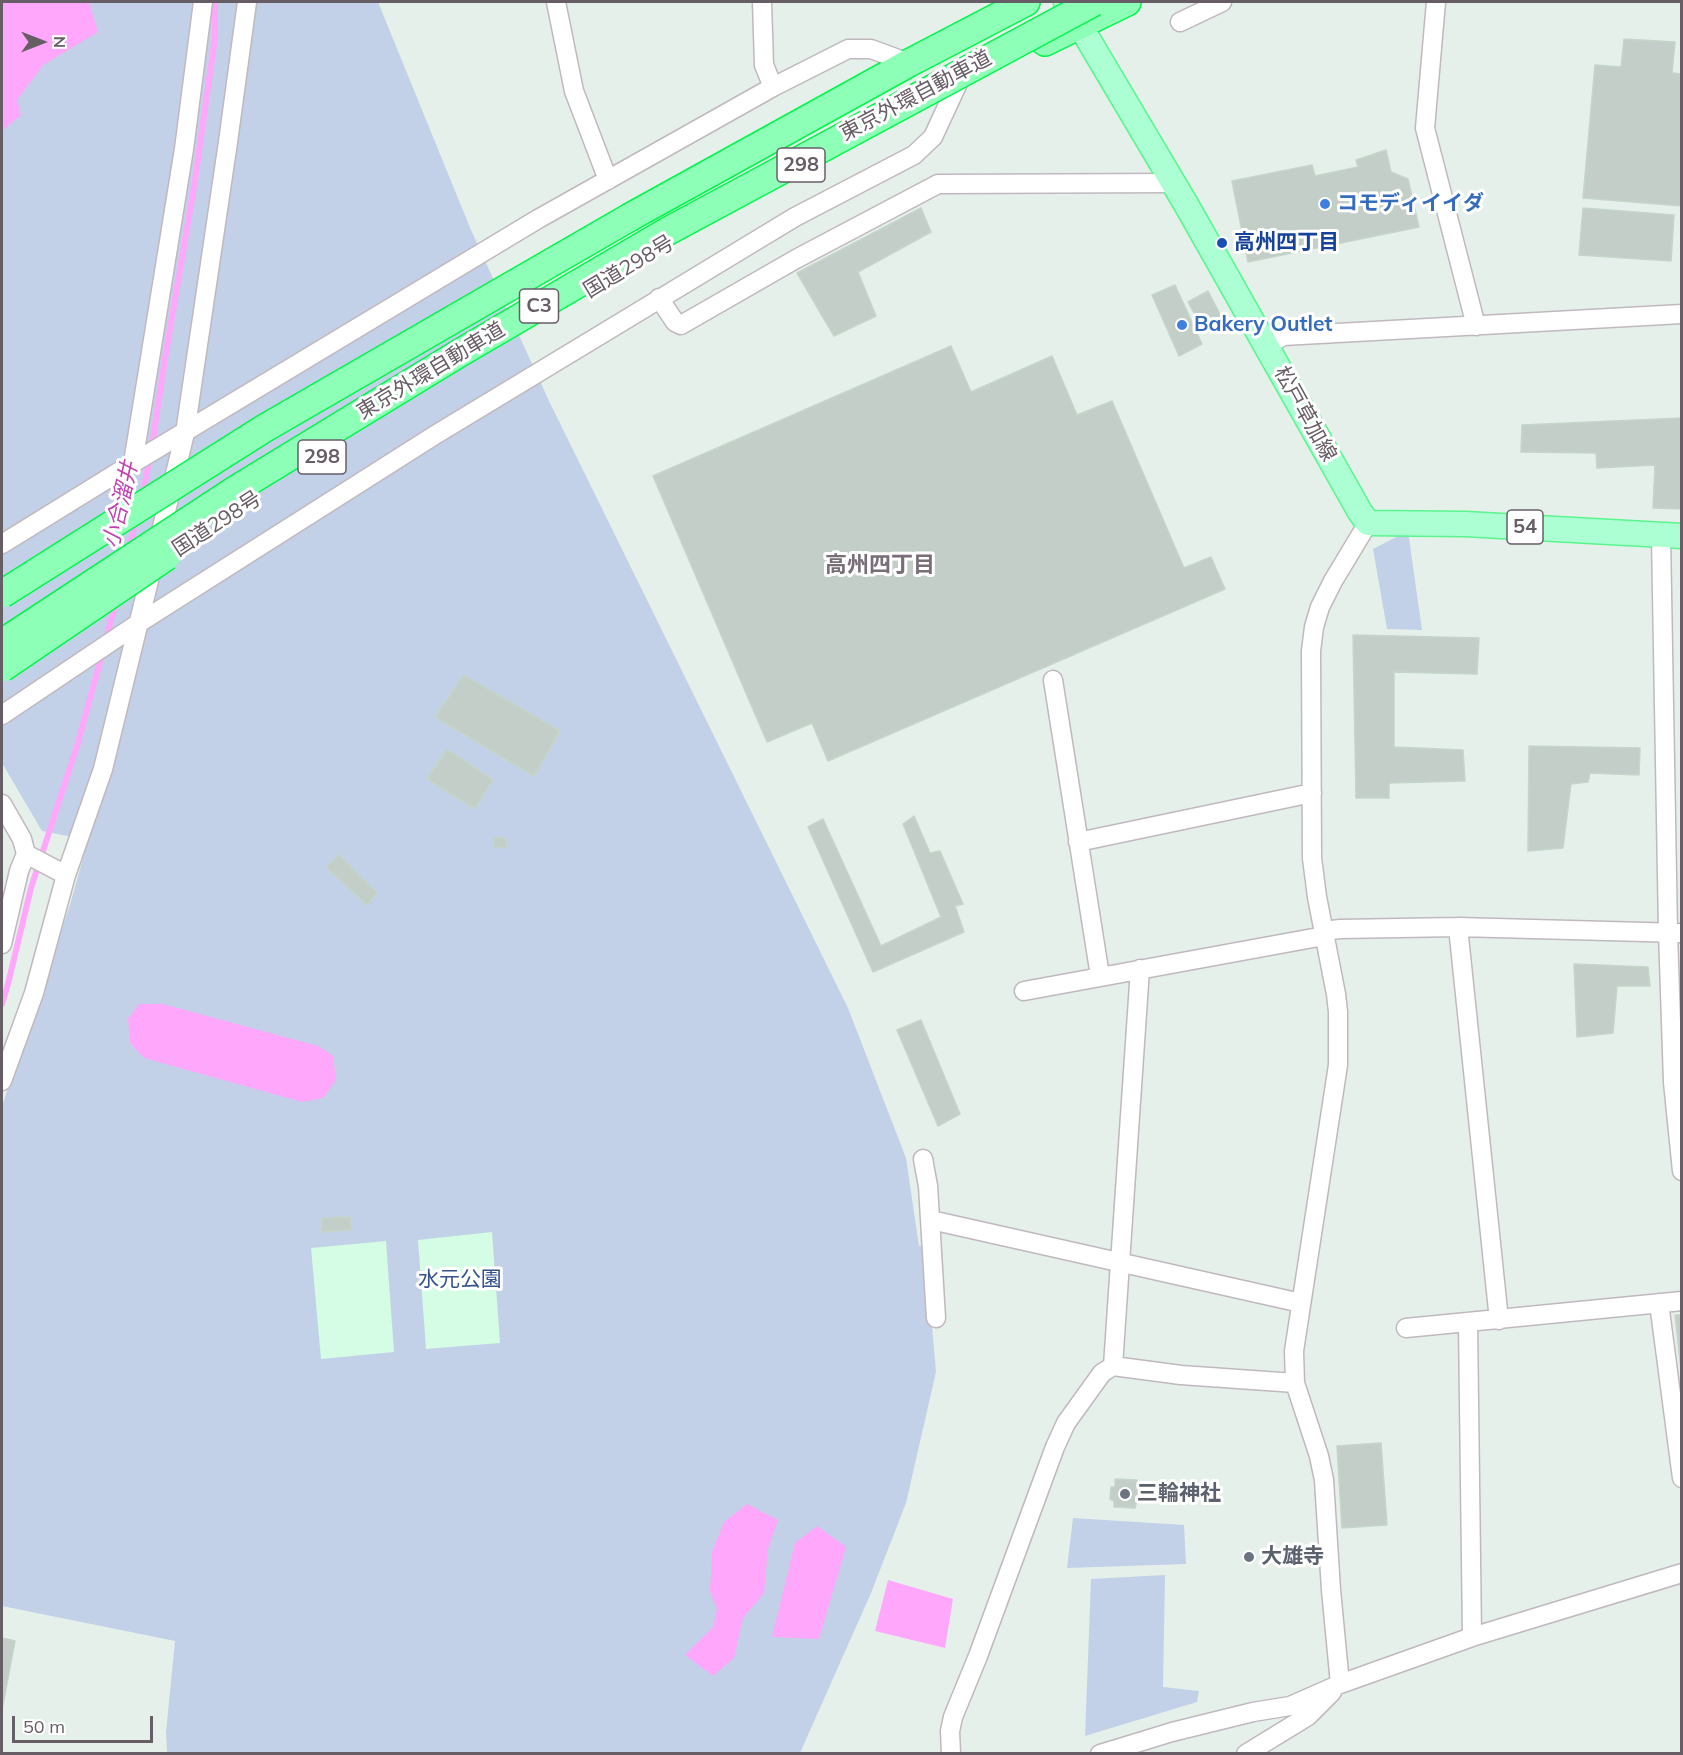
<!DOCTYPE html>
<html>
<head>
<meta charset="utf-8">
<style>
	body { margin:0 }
	#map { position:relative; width:1683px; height:1755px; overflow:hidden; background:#e6f0ea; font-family:Mulish,sans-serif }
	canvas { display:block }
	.frame { position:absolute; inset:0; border:3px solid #675d65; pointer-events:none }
	.north { position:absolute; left:12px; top:12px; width:60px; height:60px; -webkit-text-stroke:4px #fff; paint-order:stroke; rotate:90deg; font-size:16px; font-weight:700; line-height:24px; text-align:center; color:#675d65 }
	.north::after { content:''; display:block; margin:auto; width:21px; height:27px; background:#675d65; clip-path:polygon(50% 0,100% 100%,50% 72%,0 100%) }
	.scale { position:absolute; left:12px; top:1716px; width:141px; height:27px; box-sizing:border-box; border:3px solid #675d65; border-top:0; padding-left:8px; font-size:18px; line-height:21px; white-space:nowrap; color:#675d65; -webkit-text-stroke:4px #fff; paint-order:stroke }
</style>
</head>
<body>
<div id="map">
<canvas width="1683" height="1755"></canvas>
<div class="frame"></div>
<div class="north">N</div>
<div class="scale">50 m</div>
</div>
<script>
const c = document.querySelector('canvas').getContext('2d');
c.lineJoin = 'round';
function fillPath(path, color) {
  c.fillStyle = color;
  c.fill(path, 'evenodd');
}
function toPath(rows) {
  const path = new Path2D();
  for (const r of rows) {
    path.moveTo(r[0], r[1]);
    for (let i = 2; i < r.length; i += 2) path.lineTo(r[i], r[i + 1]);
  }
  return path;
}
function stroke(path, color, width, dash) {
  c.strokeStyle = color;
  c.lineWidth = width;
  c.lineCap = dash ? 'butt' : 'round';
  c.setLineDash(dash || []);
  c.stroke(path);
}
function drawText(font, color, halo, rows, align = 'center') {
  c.font = font + ' Mulish,"Noto Sans JP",sans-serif';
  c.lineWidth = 6;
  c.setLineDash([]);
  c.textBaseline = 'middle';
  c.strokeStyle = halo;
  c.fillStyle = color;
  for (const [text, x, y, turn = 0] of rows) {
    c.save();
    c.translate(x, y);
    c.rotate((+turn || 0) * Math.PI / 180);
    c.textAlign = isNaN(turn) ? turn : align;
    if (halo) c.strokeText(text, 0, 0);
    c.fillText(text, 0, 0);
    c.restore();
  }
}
const green = toPath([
	[2,2,378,2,471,230,549,401,848,1008,906,1158,919,1246,925,1245,936,1372,906,1503,871,1593,800,1753,167,1753,166,1732,175,1641,2,1606,2,1106,70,905,88,840,42,831,2,763],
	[1408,531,1422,630,1387,629,1373,549],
	[1073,1518,1184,1525,1186,1564,1067,1568],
	[1165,1575,1163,1687,1199,1691,1197,1702,1085,1736,1091,1579]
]);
const sand = toPath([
	[492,1232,500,1343,426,1349,418,1240],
	[386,1241,394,1352,321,1359,311,1248]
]);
const water = toPath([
	[2,2,89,2,98,32,43,65,17,100,21,115,2,131],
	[139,1004,163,1004,318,1046,333,1056,336,1080,323,1098,302,1102,144,1058,130,1043,128,1019],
	[747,1504,778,1520,768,1549,764,1593,743,1618,734,1658,713,1676,685,1655,713,1627,717,1609,710,1591,712,1552,724,1522],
	[817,1526,846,1547,819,1639,772,1637,795,1543],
	[888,1580,953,1599,945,1648,875,1631]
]);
const stream = toPath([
	[152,446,165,359,194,187,215,38,215,2],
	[143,493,150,456],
	[129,548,136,521],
	[106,639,116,602],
	[2,1004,8,984,31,888,77,746,103,651]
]);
const building = toPath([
	[1624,39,1675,42,1672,73,1682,74,1682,206,1583,198,1595,65,1621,67,1624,39],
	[1386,150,1391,172,1408,179,1419,227,1248,262,1232,181,1312,165,1315,176,1358,167,1356,160,1386,150],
	[921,208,931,232,858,272,876,316,834,336,797,273,921,208],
	[1583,208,1674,215,1671,261,1579,255,1583,208],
	[1175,285,1202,344,1179,356,1152,295,1175,285],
	[1208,291,1224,322,1205,333,1188,302,1208,291],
	[951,346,971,392,1052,356,1077,415,1112,401,1184,568,1211,557,1225,589,828,761,812,723,767,742,653,476,951,346],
	[1682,418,1682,509,1653,508,1655,465,1597,468,1596,453,1521,452,1522,425,1682,418],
	[1353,635,1479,638,1477,674,1394,672,1394,747,1463,750,1465,781,1389,783,1389,798,1356,798,1353,635],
	[464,675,560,731,534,776,435,717,464,675],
	[1529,746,1640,748,1639,775,1590,773,1588,782,1571,784,1563,848,1528,851,1529,746],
	[447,749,493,780,475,809,427,779,447,749],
	[914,816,930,853,940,851,963,904,955,906,964,932,873,972,808,827,823,819,881,946,941,917,903,824,914,816],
	[494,837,506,838,506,848,494,847,494,837],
	[339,855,377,893,367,905,326,867,339,855],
	[1574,964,1648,967,1650,986,1617,986,1613,1033,1577,1037,1574,964],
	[921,1020,960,1114,938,1126,897,1030,921,1020],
	[351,1217,351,1230,321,1232,322,1218,351,1217],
	[1675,1315,1682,1315,1682,1379,1675,1315],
	[1381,1443,1387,1525,1342,1528,1337,1446,1381,1443],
	[1115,1479,1137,1480,1137,1489,1140,1489,1139,1503,1136,1503,1135,1508,1114,1507,1114,1501,1110,1499,1111,1487,1115,1487,1115,1479],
	[2,1638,15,1641,2,1710,2,1638]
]);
const minor = toPath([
	[556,2,574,91,608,180],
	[762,2,764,65,773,87],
	[1436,2,1425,128,1476,326],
	[1180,22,1222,2],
	[659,298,675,322,681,325,796,259,938,184,1173,183],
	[1267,346,1283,336,1682,314],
	[133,463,184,149,203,2],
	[1661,535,1668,932,1673,1082,1682,1171],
	[2,544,133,463,538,219,773,87,848,49,871,49,909,63],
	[1053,680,1100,976],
	[2,715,139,623,435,435,795,217,914,155,933,137,958,83],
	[2,804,22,839,26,854,19,871,2,944],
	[1078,842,1312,793],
	[26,854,66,875],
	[1458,927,1499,1320],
	[1323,931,1340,929,1458,927,1682,933],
	[1024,991,1324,936],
	[2,1081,34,993,66,875,103,769,185,433,228,142,247,2],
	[923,1159,928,1186,936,1318],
	[931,1220,1301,1303],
	[1659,1303,1682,1478],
	[1468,1323,1472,1637],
	[1406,1328,1682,1301],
	[1113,1366,1140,969],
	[1340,1684,1331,1590,1324,1480,1319,1456,1295,1383,1294,1351,1338,1065,1338,1012,1336,994,1317,897,1312,858,1311,651,1314,627,1320,607,1333,581,1368,523],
	[951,1754,950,1731,953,1717,978,1656,1055,1447,1066,1423,1102,1373,1113,1366,1181,1375,1295,1383],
	[1100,1754,1172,1732,1253,1712,1290,1706,1340,1684,1472,1637,1682,1573],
	[1246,1754,1308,1716,1332,1692]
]);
const major = toPath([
	[1066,2,1187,206,1360,512,1368,523,1465,524,1682,536]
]);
const highway = toPath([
	[1045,42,1127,2],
	[632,216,909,63,1026,2]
]);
const highwayBridge = toPath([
	[2,594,265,428,632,216],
	[2,643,235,490,458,354,668,231,1094,2],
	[2,668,167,556]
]);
const markers = [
	[1325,204,6,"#3f7fe0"],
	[1222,243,6,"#1a4fb4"],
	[1182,325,6,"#3f7fe0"],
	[1125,1494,6,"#6b7280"],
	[1249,1557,6,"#6b7280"]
];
const shields = [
	[801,165,48],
	[539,306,39],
	[322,457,48],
	[1525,527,36]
];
const shieldNames = [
	["298",801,165],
	["C3",539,306],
	["298",322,457],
	["54",1525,527]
];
const streetNames = [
	["東京外環自動車道",916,96,-28],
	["国道298号",629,267,-31],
	["東京外環自動車道",431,371,-31],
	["松戸草加線",1305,414,61],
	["国道298号",217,524,-33]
];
const shopNames = [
	["コモディイイダ",1337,204],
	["Bakery Outlet",1194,325]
];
const transitNames = [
	["高州四丁目",1234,243]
];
const parkNames = [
	["水元公園",460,1280]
];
const worshipNames = [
	["三輪神社",1137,1494],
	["大雄寺",1261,1557]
];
const waterNames = [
	["小合溜井",121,505,-77]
];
const neighbourhoodNames = [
	["高州四丁目",880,565]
];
fillPath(green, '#c2d1e8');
fillPath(sand, '#d5fce4');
fillPath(water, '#ffa7fb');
stroke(stream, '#ffa7fb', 6);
fillPath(building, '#c4cec8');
stroke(building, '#c4d5c9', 1.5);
stroke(minor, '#c0b8be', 21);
stroke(major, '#59f68e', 27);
stroke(highway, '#00f64a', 30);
stroke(minor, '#fff', 18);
stroke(major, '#acffd2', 24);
stroke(highway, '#8effb7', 27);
stroke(highwayBridge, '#00f64a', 30, []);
stroke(highwayBridge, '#8effb7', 27);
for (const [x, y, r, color] of markers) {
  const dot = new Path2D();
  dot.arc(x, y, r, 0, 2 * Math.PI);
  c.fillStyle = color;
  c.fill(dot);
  stroke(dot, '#fff', 2);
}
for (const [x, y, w] of shields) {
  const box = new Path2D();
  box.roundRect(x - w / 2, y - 17, w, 34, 4.5);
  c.fillStyle = '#fff';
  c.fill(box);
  stroke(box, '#675d65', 1.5);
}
drawText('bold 20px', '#675d65', null, shieldNames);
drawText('21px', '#675d65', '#fff', streetNames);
drawText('bold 21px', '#366cbe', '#fff', shopNames, 'left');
drawText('bold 21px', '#164399', '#fff', transitNames, 'left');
drawText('21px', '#35538e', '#fff', parkNames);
drawText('bold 21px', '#5b616d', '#fff', worshipNames, 'left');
drawText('italic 22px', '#bf42af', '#fff', waterNames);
drawText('bold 22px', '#796e78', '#fff', neighbourhoodNames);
</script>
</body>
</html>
